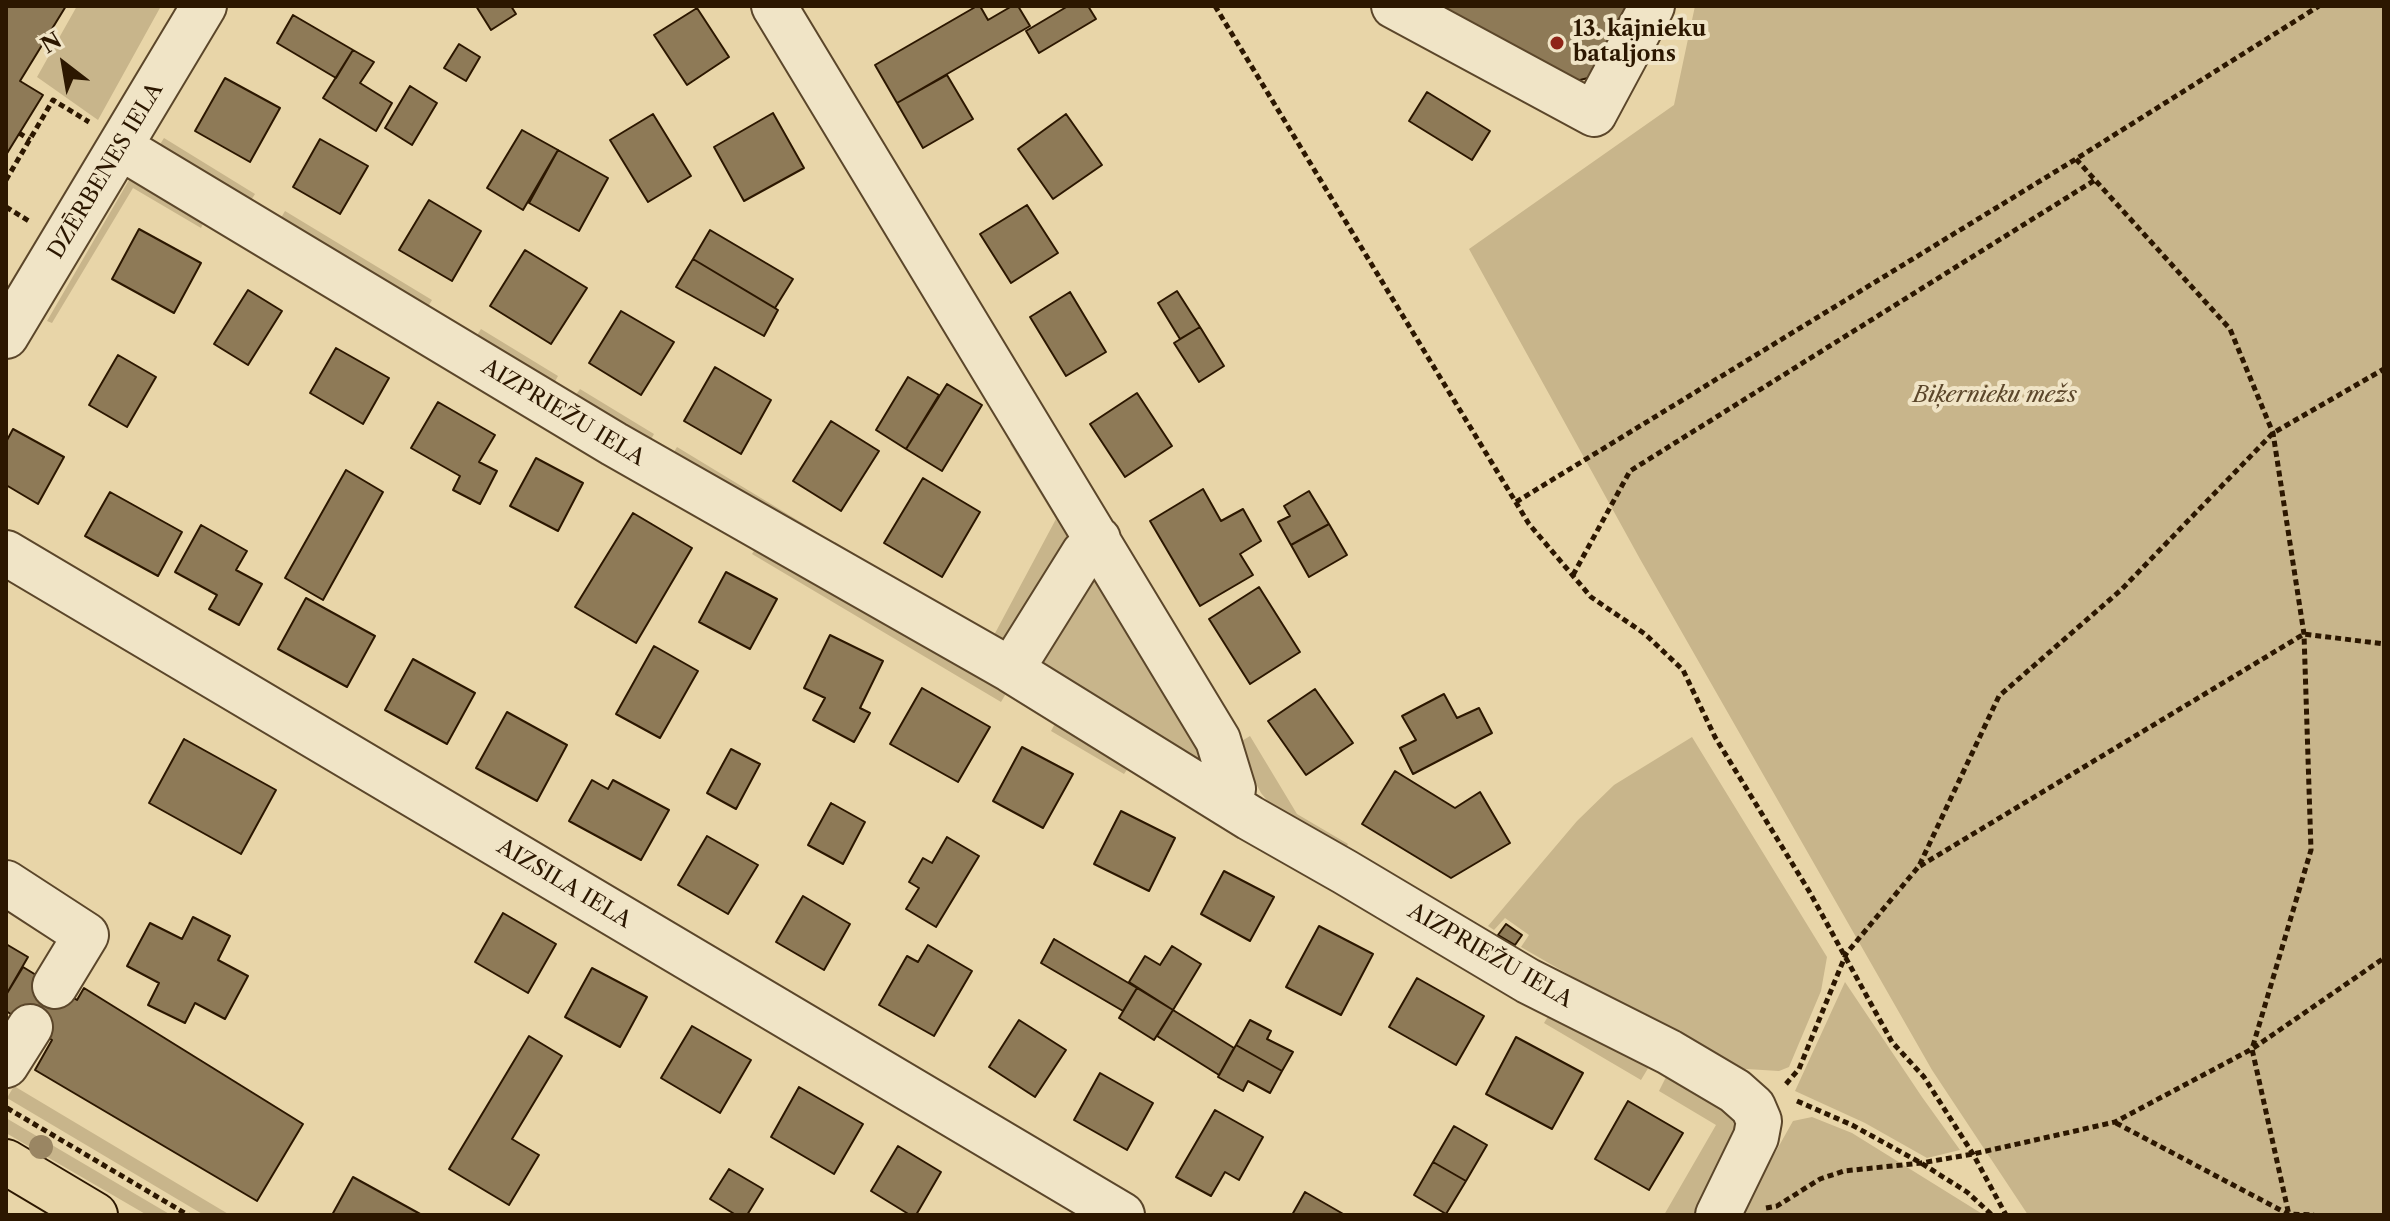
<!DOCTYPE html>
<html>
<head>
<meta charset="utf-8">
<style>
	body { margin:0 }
	#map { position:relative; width:2390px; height:1221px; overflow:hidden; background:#e8d5a8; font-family:"Libre Caslon Text",serif }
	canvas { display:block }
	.frame { position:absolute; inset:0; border:8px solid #2c1700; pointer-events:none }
	.north { position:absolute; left:24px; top:24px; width:80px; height:80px; -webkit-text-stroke:6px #f0e4c6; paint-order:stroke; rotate:329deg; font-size:22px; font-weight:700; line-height:32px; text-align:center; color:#2c1700 }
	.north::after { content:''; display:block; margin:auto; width:28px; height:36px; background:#2c1700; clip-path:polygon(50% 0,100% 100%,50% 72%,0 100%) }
</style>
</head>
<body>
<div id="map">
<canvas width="2390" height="1221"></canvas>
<div class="frame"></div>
<div class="north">N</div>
</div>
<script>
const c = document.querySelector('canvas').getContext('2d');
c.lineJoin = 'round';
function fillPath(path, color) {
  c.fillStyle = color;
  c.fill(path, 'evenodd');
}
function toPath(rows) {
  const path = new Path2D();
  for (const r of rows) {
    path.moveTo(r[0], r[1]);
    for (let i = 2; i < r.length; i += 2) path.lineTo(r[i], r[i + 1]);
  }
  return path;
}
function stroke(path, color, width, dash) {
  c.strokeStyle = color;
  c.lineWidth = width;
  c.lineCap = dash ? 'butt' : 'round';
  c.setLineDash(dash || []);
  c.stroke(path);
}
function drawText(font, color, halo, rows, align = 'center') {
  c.font = font + ' "Libre Caslon Text",serif';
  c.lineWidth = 8;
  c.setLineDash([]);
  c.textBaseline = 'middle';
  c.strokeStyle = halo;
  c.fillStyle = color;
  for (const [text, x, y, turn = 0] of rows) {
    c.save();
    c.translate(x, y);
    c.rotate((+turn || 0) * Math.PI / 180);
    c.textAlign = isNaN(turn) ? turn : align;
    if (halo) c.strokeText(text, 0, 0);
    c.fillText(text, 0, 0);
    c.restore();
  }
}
const green = toPath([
	[77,6,161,6,98,120,37,77],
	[1695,6,2384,6,2384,1215,2028,1215,1932,1070,1640,559,1469,249,1674,105],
	[164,138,255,194,248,205,157,149],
	[137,178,206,217,201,228,133,188,52,323,47,321,129,180],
	[285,211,432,300,425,312,278,223],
	[481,329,558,376,552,387,474,340],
	[580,389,654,434,649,443,573,399],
	[1021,437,1071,524,1070,546,1008,647,830,551,835,542,993,637,1056,519,1010,444],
	[677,447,817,532,811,542,671,457],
	[759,543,1008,690,1001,702,752,554],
	[1101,560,1214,754,1200,771,1032,661],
	[1058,718,1131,764,1124,774,1051,731],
	[1250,736,1297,814,1348,844,1343,855,1275,810,1261,793,1235,745],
	[1692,737,1827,957,1821,991,1789,1067,1779,1071,1730,1068,1521,947,1529,935,1505,918,1494,930,1488,926,1577,821,1614,785],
	[1845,982,1922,1097,1960,1150,1927,1158,1865,1123,1795,1091],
	[1552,1010,1650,1065,1641,1080,1544,1023],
	[1669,1071,1724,1105,1735,1123,1735,1141,1694,1215,1664,1215,1716,1125,1659,1091],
	[14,1086,230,1215,204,1215,7,1098],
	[1812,1117,1852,1133,1984,1215,1740,1215,1793,1121],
	[6,1118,171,1215,147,1215,6,1133]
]);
const building = toPath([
	[6,6,66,6,20,81,43,95,6,155,6,6],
	[476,6,511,6,516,14,491,30,476,6],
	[977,6,980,6,988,20,1012,6,1018,6,1030,26,897,103,875,65,977,6],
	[1068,6,1088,6,1096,19,1039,53,1026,31,1068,6],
	[1438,6,1627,6,1607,39,1619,46,1596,76,1580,80,1563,79,1438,6],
	[697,8,729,57,687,85,654,35,697,8],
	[293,15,353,50,336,78,277,43,293,15],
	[459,44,480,57,466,81,444,68,459,44],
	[353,50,374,62,360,83,392,103,376,131,323,98,353,50],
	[947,75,973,119,923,148,897,103,947,75],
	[225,78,280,108,250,162,195,131,225,78],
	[410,86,437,103,412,145,385,128,410,86],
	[1427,92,1490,131,1472,160,1409,121,1427,92],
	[773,113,804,168,744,201,714,147,773,113],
	[653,114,691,176,648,202,610,140,653,114],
	[1066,114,1102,165,1053,199,1018,149,1066,114],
	[522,130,558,150,523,210,487,188,522,130],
	[320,139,368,166,340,214,293,187,320,139],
	[558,150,608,178,579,231,529,203,558,150],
	[429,200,481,231,452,281,399,250,429,200],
	[1027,205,1058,253,1011,283,980,234,1027,205],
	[139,229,201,263,174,313,112,279,139,229],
	[710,230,793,279,775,308,693,259,710,230],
	[525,250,587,288,551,344,490,306,525,250],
	[693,259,778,310,764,336,676,287,693,259],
	[248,290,282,311,248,365,214,344,248,290],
	[1177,291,1200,327,1180,339,1158,303,1177,291],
	[1070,292,1106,352,1066,376,1030,317,1070,292],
	[621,311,674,342,641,395,589,363,621,311],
	[1200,327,1224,366,1199,382,1174,343,1200,327],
	[336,348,389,378,363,424,310,393,336,348],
	[118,355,156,377,127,427,89,405,118,355],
	[715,367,771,400,741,454,684,421,715,367],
	[908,377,939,395,906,449,876,430,908,377],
	[947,384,982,405,942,471,906,449,947,384],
	[1137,393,1172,446,1125,477,1090,424,1137,393],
	[438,402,495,435,479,462,497,471,480,504,453,490,460,476,411,448,438,402],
	[831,421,879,451,841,511,793,481,831,421],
	[13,429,64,457,38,504,6,485,6,442,13,429],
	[536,458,583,483,558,531,510,506,536,458],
	[346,470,383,492,323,600,285,578,346,470],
	[923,478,980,512,942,577,884,543,923,478],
	[1203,489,1221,521,1243,509,1261,541,1240,554,1253,575,1200,606,1150,521,1203,489],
	[1309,491,1329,524,1291,545,1278,522,1290,516,1284,506,1309,491],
	[110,492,182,532,158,576,85,536,110,492],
	[633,513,692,548,636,643,575,607,633,513],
	[1329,524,1347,555,1309,577,1291,545,1329,524],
	[201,525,247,551,236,570,262,584,239,625,209,609,217,595,175,572,201,525],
	[726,572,777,599,750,649,699,622,726,572],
	[1259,587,1300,652,1250,684,1209,619,1259,587],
	[306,598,375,636,347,687,278,649,306,598],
	[830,635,883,661,860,708,870,713,854,742,813,720,825,698,804,688,830,635],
	[654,646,698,671,660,738,616,714,654,646],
	[413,659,475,693,447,744,385,710,413,659],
	[922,688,990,727,958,782,890,744,922,688],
	[1315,689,1353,743,1306,775,1268,721,1315,689],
	[1444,694,1457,718,1479,708,1492,733,1413,774,1400,748,1416,740,1402,716,1444,694],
	[507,712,567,745,537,801,476,768,507,712],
	[184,739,276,790,241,854,149,803,184,739],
	[1022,747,1073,774,1043,828,993,801,1022,747],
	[731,749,760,764,736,809,707,793,731,749],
	[1395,771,1455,808,1480,792,1510,843,1451,878,1362,824,1395,771],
	[592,780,608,789,613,780,669,810,641,860,569,821,592,780],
	[831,803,865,822,843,864,808,845,831,803],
	[1121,811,1175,838,1149,891,1094,864,1121,811],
	[707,836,758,865,728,914,678,885,707,836],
	[947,837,979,856,936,927,906,909,919,888,909,882,923,858,932,863,947,837],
	[1224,871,1274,897,1250,941,1201,914,1224,871],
	[803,896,850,924,824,970,776,942,803,896],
	[503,913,556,944,528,993,475,962,503,913],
	[193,917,230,936,218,960,248,976,225,1019,195,1003,185,1023,148,1005,159,983,127,966,150,923,182,939,193,917],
	[1506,924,1522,935,1515,945,1498,935,1506,924],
	[1319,926,1373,954,1341,1015,1286,987,1319,926],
	[1054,939,1137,988,1123,1011,1041,963,1054,939],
	[6,944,28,957,6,995,6,944],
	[928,945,972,971,934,1036,879,1005,907,956,918,962,928,945],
	[1172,946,1201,964,1173,1010,1129,982,1145,956,1160,965,1172,946],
	[23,967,77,1000,84,988,303,1124,257,1201,35,1070,52,1040,6,1011,6,995,23,967],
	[592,968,647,997,620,1047,565,1017,592,968],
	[1417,978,1484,1016,1456,1065,1389,1027,1417,978],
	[1137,988,1173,1010,1154,1040,1119,1018,1137,988],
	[1173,1010,1234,1048,1219,1075,1157,1036,1173,1010],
	[1019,1020,1066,1050,1035,1097,989,1067,1019,1020],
	[1250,1020,1271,1031,1267,1039,1293,1052,1282,1071,1236,1045,1250,1020],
	[692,1026,751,1060,720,1113,661,1078,692,1026],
	[529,1036,562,1056,512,1139,539,1155,509,1205,449,1169,529,1036],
	[1516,1037,1583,1073,1552,1129,1486,1094,1516,1037],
	[1236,1045,1282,1071,1270,1093,1248,1081,1243,1091,1218,1077,1236,1045],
	[1100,1073,1153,1103,1127,1150,1074,1120,1100,1073],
	[799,1087,863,1124,834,1174,771,1137,799,1087],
	[1628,1101,1683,1133,1649,1190,1595,1159,1628,1101],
	[1215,1110,1263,1137,1239,1180,1225,1172,1211,1196,1176,1177,1215,1110],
	[1454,1126,1487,1145,1466,1181,1433,1162,1454,1126],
	[898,1146,941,1172,916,1215,910,1215,871,1191,898,1146],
	[1433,1162,1466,1181,1446,1214,1414,1195,1433,1162],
	[729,1169,763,1189,747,1215,736,1215,710,1199,729,1169],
	[353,1177,422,1215,332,1215,353,1177],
	[1305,1192,1345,1215,1292,1215,1305,1192]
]);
const path = toPath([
	[1215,6,1529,524,1591,597,1645,634,1683,670,1715,737,1809,891,1892,1042,1924,1077,1973,1154,2006,1215],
	[19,133,30,140],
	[2076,159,2230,329,2273,433,2304,634,2311,850,2252,1049,2289,1215],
	[6,180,53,100,89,122],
	[6,207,29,221],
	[1516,502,2076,159,2319,6],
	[1573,575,1630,471,2095,180],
	[1920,866,2304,634,2384,644],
	[1786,1084,1799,1069,1846,954,1919,866,1999,696,2121,590,2273,433,2384,369],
	[1797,1101,1852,1125,1921,1163,1967,1192,1992,1215],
	[7,1108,188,1215],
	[2116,1123,2288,1214,2314,1215],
	[1766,1208,1777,1206,1820,1179,1844,1171,1921,1163,1973,1154,2115,1122,2252,1049,2384,958]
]);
const minor = toPath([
	[774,6,1218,740,1233,789,1226,803],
	[1394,6,1594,114,1652,6],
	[120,147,614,444,1011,670,1250,818,1345,872,1528,981,1669,1052,1735,1091,1753,1107,1759,1121,1756,1137,1718,1215],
	[6,336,204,6],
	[6,553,1122,1215],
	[1011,670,1084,553,1098,539],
	[6,883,86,935,55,986],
	[6,1065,30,1027]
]);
const major = toPath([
	[6,1162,95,1215]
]);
const trees = [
	[41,1147]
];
const markers = [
	[1557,43,8,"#8f2418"]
];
const poiNames = [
	["13. kājnieku",1573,30],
	["bataljons",1573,55]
];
const streetNames = [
	["DZĒRBENES IELA",106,171,-59],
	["AIZPRIEŽU IELA",563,413,31],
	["AIZSILA IELA",564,884,31],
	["AIZPRIEŽU IELA",1490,956,30]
];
const parkNames = [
	["Biķernieku mežs",1995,396]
];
fillPath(green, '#c8b58b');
fillPath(building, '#8e7a57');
stroke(building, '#2c1700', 2);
stroke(minor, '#5b462a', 48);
stroke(major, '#2c1700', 48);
stroke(path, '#2c1700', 5, [6, 4]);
stroke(minor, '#f0e4c6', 44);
stroke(major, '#e8d5a8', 44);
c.fillStyle = '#9a8663';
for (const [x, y] of trees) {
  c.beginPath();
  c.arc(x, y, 12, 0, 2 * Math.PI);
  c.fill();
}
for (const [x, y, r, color] of markers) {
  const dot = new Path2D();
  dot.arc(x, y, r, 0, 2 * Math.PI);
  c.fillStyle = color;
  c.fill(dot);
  stroke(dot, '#f0e4c6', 3);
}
drawText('bold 22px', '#2c1700', '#f0e4c6', poiNames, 'left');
drawText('22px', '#2c1700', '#f0e4c6', streetNames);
drawText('italic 22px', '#5b462a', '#f0e4c6', parkNames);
</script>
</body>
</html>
